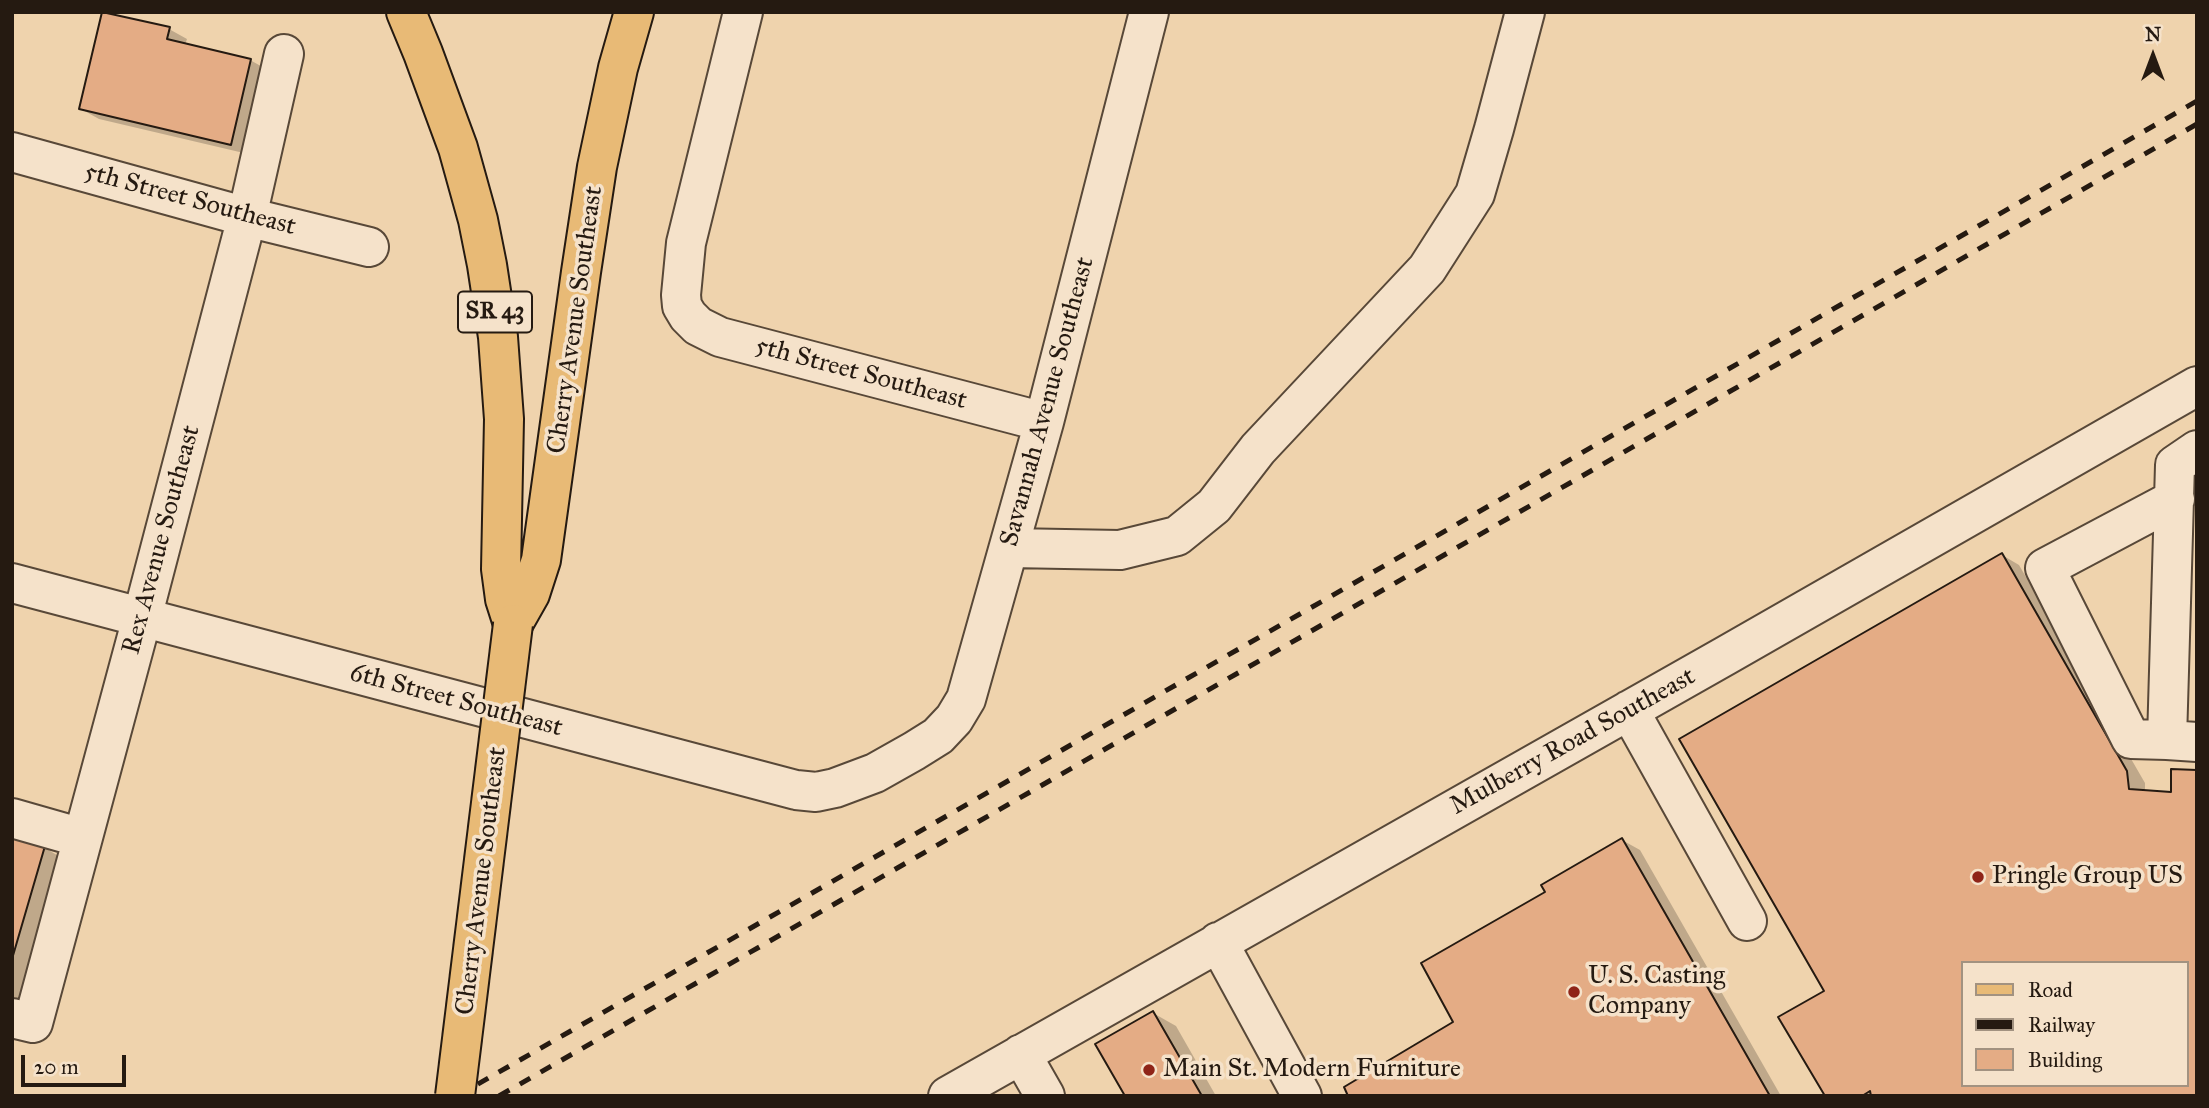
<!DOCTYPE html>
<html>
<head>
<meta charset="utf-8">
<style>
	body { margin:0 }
	#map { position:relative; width:2209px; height:1108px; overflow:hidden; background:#efd3ad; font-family:"IM FELL Great Primer",serif }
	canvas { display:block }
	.frame { position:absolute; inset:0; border:14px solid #251a11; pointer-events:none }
	.legend { position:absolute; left:1961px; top:961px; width:228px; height:126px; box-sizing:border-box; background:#f5e2ca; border:2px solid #a29280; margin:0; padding:9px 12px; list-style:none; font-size:21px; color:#251a11 }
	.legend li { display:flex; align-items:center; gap:14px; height:35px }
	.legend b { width:35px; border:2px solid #a29280 }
	.north { position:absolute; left:2118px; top:21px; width:70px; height:70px; -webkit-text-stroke:5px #f5e2ca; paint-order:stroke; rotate:0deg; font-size:19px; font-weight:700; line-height:28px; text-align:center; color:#251a11 }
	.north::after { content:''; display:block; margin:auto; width:24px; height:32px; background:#251a11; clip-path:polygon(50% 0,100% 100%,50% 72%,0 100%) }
	.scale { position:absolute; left:21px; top:1055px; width:105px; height:32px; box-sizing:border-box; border:4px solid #251a11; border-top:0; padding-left:9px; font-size:21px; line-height:24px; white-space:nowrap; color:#251a11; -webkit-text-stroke:5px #f5e2ca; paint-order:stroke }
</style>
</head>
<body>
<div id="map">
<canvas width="2209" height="1108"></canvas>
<div class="frame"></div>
<ul class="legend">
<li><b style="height:9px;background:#e8ba76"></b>Road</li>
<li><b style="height:9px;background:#251a11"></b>Railway</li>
<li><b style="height:19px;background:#e4ac85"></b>Building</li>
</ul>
<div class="north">N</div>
<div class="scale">20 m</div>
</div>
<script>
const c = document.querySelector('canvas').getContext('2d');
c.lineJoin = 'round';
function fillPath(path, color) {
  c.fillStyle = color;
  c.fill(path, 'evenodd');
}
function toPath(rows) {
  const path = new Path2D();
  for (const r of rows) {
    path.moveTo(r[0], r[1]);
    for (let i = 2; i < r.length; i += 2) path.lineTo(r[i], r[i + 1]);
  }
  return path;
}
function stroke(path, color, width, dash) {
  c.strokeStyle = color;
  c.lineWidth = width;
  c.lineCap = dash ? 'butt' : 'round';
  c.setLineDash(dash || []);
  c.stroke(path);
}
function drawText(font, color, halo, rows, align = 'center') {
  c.font = font + ' "IM FELL Great Primer",serif';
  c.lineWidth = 7;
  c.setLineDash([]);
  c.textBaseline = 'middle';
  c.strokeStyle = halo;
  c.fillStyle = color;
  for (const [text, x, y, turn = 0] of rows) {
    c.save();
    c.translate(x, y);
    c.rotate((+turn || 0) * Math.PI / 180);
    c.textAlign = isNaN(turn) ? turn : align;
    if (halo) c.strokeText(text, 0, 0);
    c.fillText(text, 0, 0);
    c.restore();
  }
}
const shadow = toPath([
	[169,29,187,39,185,45,250,60,268,70,248,154,99,119,81,109],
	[2002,555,2019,565,2145,783,2145,792,2173,794,2173,771,2197,772,2197,1096,1827,1096,1781,1018,1826,992,1681,740],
	[1962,963,2186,963,2186,1085,1962,1085],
	[12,838,45,848,67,861,25,1006,12,1003],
	[1622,840,1640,850,1781,1096,1351,1096,1455,1023,1548,893],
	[1153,1013,1176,1026,1216,1096,1127,1096]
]);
const building = toPath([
	[102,12,170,27,167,39,251,59,231,145,79,109,102,12],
	[2002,553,2127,771,2129,789,2171,792,2171,769,2197,770,2197,1096,1871,1096,1870,1091,1862,1096,1825,1096,1778,1017,1824,991,1679,739,2002,553],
	[1962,963,2186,963,2186,1085,1962,1085,1962,963],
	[12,837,45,846,12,959,12,837],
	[1622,838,1770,1096,1348,1096,1344,1087,1453,1022,1421,963,1545,892,1541,885,1622,838],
	[1153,1011,1202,1096,1125,1096,1095,1044,1153,1011]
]);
const minor = toPath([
	[743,12,686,243,681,295,682,306,688,316,698,326,720,337,1044,422],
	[12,152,247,217,369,247],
	[2197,450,2175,465,2167,740,2197,742],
	[1010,548,1120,550,1177,536,1214,506,1258,449,1427,269,1475,194,1494,129,1525,12],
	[12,583,796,790,816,792,835,788,875,773,914,751,938,736,954,719,966,699,1044,422,1149,12],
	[1629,710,1747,921],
	[2167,740,2131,739,2045,568,2175,499],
	[12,818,82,838],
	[1218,942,1302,1096],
	[12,1018,33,1023,142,618,247,217,284,54],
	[1021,1054,1045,1096],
	[948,1096,1725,656,2197,386]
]);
const major = toPath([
	[406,12,423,53,458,148,478,220,487,265,498,337,504,419,501,569,505,599,513,624],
	[513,624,530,594,541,560,581,272,597,167,618,68,634,12]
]);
const rail = toPath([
	[457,1096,2197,101],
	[499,1096,2197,124]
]);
const majorBridge = toPath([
	[455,1096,513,624]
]);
const markers = [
	[1978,877,7,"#8f2418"],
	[1574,992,7,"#8f2418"],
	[1149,1070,7,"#8f2418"]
];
const shields = [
	[495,312,74]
];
const shieldNames = [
	["SR 43",495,312]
];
const streetNames = [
	["5th Street Southeast",190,200,15],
	["Cherry Avenue Southeast",576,320,-82],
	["5th Street Southeast",861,374,15],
	["Savannah Avenue Southeast",1048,402,-75],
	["Rex Avenue Southeast",162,540,-75],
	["6th Street Southeast",456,701,15],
	["Mulberry Road Southeast",1573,742,-29],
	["Cherry Avenue Southeast",482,881,-83]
];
const poiNames = [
	["Pringle Group US",1992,877],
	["U. S. Casting",1588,977],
	["Company",1588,1007],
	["Main St. Modern Furniture",1163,1070]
];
fillPath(shadow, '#0003');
fillPath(building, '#e4ac85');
stroke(building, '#251a11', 2);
stroke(minor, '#584838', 42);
stroke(major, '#251a11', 42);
stroke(minor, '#f5e2ca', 38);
stroke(major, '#e8ba76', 38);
stroke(rail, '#251a11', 5, [12, 12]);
stroke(majorBridge, '#251a11', 42, []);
stroke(majorBridge, '#e8ba76', 38);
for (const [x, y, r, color] of markers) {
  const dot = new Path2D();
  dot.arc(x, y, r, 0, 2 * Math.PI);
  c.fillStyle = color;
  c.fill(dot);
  stroke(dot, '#f5e2ca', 2.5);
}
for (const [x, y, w] of shields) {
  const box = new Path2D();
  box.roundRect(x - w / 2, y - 20.5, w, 41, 5);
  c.fillStyle = '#f5e2ca';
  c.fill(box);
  stroke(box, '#251a11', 2);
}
drawText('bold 24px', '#251a11', null, shieldNames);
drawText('26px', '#251a11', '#f5e2ca', streetNames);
drawText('26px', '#251a11', '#f5e2ca', poiNames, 'left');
</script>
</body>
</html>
